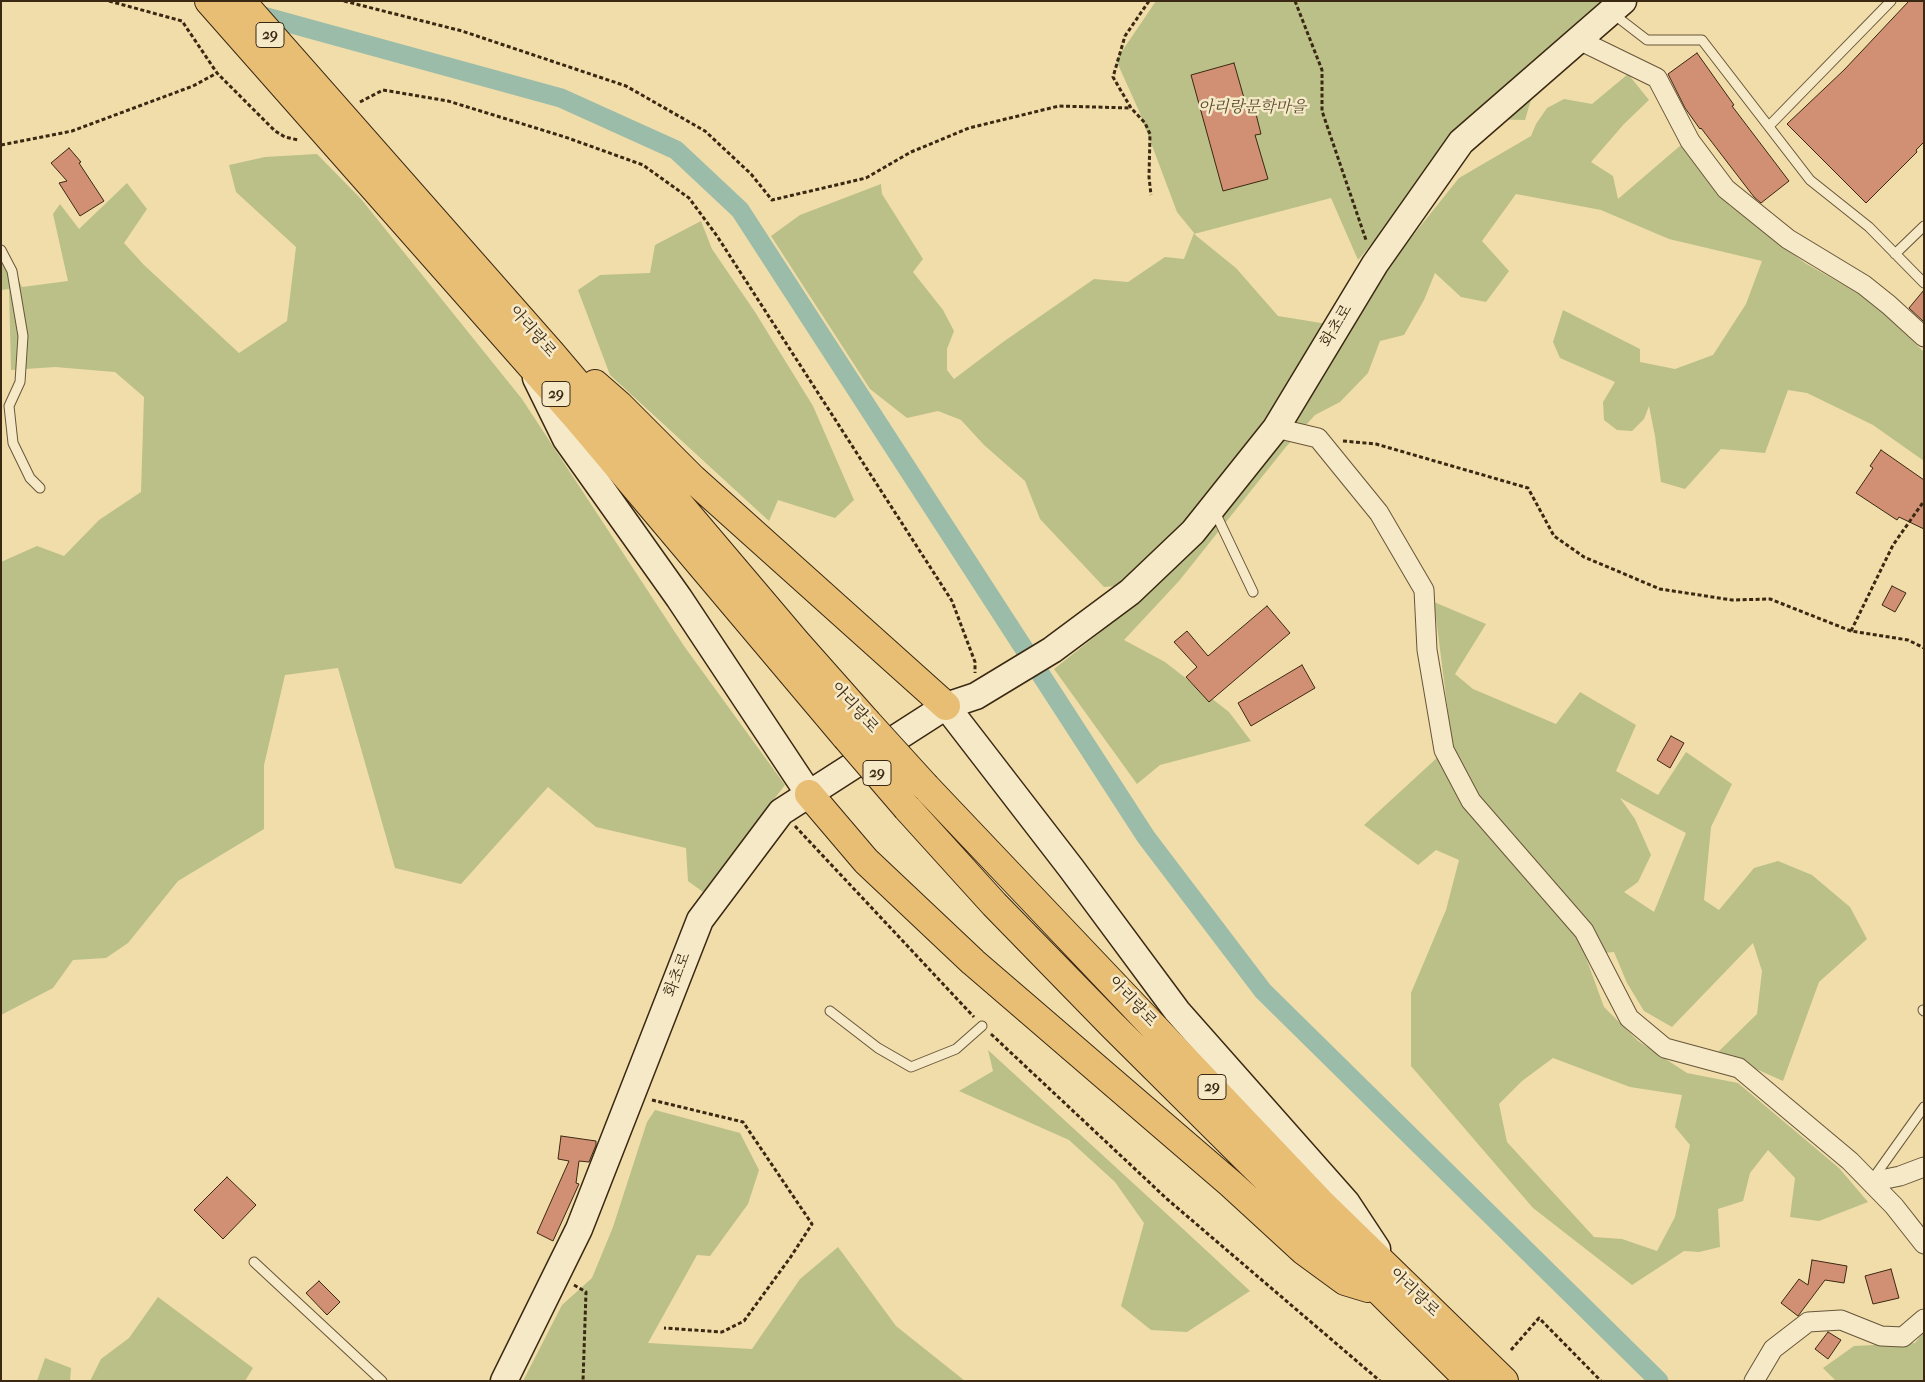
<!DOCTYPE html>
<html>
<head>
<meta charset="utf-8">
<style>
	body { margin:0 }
	#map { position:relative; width:1925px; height:1382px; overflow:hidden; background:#f0ddaa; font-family:"IM FELL French Canon",serif }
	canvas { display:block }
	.frame { position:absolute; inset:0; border:2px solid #3b2812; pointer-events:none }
</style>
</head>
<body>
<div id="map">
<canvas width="1925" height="1382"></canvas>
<div class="frame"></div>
</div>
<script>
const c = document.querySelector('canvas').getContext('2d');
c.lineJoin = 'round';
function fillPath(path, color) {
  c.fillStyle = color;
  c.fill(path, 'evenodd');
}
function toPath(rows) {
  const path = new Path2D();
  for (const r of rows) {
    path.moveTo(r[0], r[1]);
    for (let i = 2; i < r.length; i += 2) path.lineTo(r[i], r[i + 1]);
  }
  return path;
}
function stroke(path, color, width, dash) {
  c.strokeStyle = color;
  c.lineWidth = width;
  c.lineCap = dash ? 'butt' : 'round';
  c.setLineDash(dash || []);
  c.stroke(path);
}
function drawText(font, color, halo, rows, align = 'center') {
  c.font = font + ' "IM FELL French Canon","Noto Serif KR",serif';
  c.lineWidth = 5;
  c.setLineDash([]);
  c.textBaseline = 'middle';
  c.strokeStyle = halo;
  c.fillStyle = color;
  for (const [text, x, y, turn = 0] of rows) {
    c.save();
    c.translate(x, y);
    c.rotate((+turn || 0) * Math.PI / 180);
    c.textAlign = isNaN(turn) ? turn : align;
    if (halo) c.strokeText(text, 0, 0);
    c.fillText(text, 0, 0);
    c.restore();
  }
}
const green = toPath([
	[1156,1,1610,1,1542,63,1525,120,1479,119,1358,260,1331,198,1194,234,1236,268,1278,316,1321,323,1350,330,1398,254,1459,178,1531,136,1536,124,1547,108,1564,99,1592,104,1628,74,1649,100,1624,124,1591,162,1613,176,1618,199,1681,145,1729,205,1805,263,1870,300,1924,352,1924,461,1873,425,1807,393,1788,390,1765,453,1721,449,1685,489,1661,482,1655,436,1649,406,1644,419,1632,431,1617,430,1604,420,1603,402,1615,382,1560,358,1553,342,1563,310,1640,349,1640,362,1675,369,1713,355,1746,304,1762,261,1669,239,1601,210,1516,194,1482,241,1509,271,1486,302,1461,297,1435,273,1424,300,1404,335,1380,341,1368,373,1340,402,1315,415,1285,448,1179,581,1124,640,1165,662,1229,712,1251,741,1160,765,1137,784,1054,669,1107,627,1156,583,1104,587,1040,519,1025,481,984,445,961,420,938,411,907,418,870,389,771,236,800,215,881,184,882,194,923,259,913,272,943,310,954,331,947,349,947,370,954,379,1003,342,1094,279,1128,282,1165,257,1184,259,1194,233,1177,212,1139,111,1116,60],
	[317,154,361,199,522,399,684,646,785,785,703,892,688,881,686,848,596,827,548,787,461,884,395,868,338,668,285,675,264,765,264,829,178,881,128,943,106,958,73,960,53,988,1,1015,1,562,37,546,64,556,99,520,141,492,144,397,115,372,55,367,11,370,9,289,1,290,1,243,22,287,68,281,53,214,60,204,79,229,127,183,147,209,124,243,144,265,239,353,287,321,296,247,236,192,229,165,265,157],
	[701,221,712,249,755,312,813,406,854,500,835,518,778,500,769,521,610,375,578,290,600,275,650,273,655,245],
	[1434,602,1486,624,1455,674,1473,689,1556,724,1580,692,1636,725,1616,771,1658,795,1686,752,1732,784,1711,827,1704,900,1719,910,1754,868,1778,861,1812,875,1850,907,1867,939,1819,982,1783,1081,1718,1052,1757,1014,1762,971,1753,943,1672,1027,1644,1011,1627,983,1614,952,1585,955,1604,1007,1638,1041,1687,1073,1738,1083,1839,1168,1868,1202,1819,1221,1790,1217,1795,1178,1768,1150,1750,1173,1743,1201,1718,1209,1720,1247,1699,1252,1684,1251,1632,1285,1533,1208,1411,1066,1411,993,1446,910,1459,860,1436,850,1418,865,1364,825,1452,744],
	[1620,798,1686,833,1654,912,1624,892,1638,882,1651,855,1635,819],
	[1553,1058,1630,1087,1682,1095,1675,1127,1690,1145,1675,1217,1657,1251,1622,1239,1594,1237,1507,1142,1499,1104,1522,1081],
	[988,1050,1182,1228,1250,1291,1187,1332,1151,1330,1121,1306,1144,1223,1115,1182,1069,1140,959,1091,993,1071],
	[655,1110,740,1133,759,1170,748,1204,710,1256,697,1255,648,1343,752,1349,800,1279,838,1247,896,1326,965,1381,523,1381,562,1305,592,1278,613,1227,647,1122],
	[158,1297,253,1368,245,1381,90,1381,101,1359,129,1338],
	[1924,1331,1924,1381,1836,1381,1823,1368,1854,1346,1915,1343],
	[45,1358,71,1368,70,1381,37,1381]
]);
const canal = toPath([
	[252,13,561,98,676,150,740,210,1146,837,1263,991,1659,1381]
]);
const building = toPath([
	[1909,1,1924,1,1924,142,1916,150,1917,152,1866,203,1787,124,1844,70,1909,1],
	[1697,53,1734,105,1732,106,1789,181,1761,203,1754,197,1701,128,1700,129,1685,108,1668,74,1697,53],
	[1234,63,1248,112,1255,110,1261,134,1255,135,1268,179,1223,191,1191,75,1234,63],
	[69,148,81,162,79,163,104,201,80,216,59,183,67,181,51,163,69,148],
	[1924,290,1924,322,1909,308,1924,290],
	[1881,450,1924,480,1924,529,1899,517,1897,520,1856,493,1873,468,1870,466,1881,450],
	[1892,586,1906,593,1895,612,1882,605,1892,586],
	[1267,606,1290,633,1209,702,1186,677,1197,667,1174,642,1187,631,1208,656,1267,606],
	[1302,665,1315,688,1251,726,1238,703,1302,665],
	[1671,736,1684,743,1670,768,1657,760,1671,736],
	[561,1136,596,1141,596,1145,589,1162,579,1161,576,1183,579,1184,553,1241,537,1233,569,1161,558,1159,561,1136],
	[227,1177,256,1205,223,1239,194,1210,227,1177],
	[1812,1260,1847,1266,1844,1283,1825,1280,1798,1316,1781,1303,1799,1279,1808,1285,1812,1260],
	[1891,1269,1899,1298,1873,1304,1865,1276,1891,1269],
	[319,1281,340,1302,327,1315,306,1293,319,1281],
	[1828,1332,1841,1340,1828,1359,1815,1349,1828,1332]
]);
const path = toPath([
	[109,1,182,21,217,73,275,131,285,137,298,140],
	[344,1,462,31,626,86,705,131,751,174,772,200,866,178,911,152,969,128,1059,106,1131,108],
	[1149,1,1125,36,1113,77,1131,108,1145,123,1150,134,1149,177,1151,195],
	[1295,1,1322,70,1322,111,1366,240],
	[360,102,383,90,448,101,565,137,643,165,689,198,717,236,952,601,975,662,975,673],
	[1,145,72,131,193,86,217,73],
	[1343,441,1376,444,1528,488,1554,536,1584,557,1660,589,1732,600,1770,599,1851,631,1908,640,1924,648],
	[1851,631,1893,545,1924,501],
	[795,826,974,1017],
	[991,1034,1167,1199,1380,1381],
	[652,1100,743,1122,812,1224,790,1258,744,1321,722,1332,664,1328],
	[574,1285,586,1292,583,1381],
	[1511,1350,1539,1318,1601,1381]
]);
const lane = toPath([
	[1612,13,1647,40,1702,40,1810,180,1869,227,1924,283],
	[1769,126,1891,1],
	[1,250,12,271,23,336,20,382,9,406,13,443,30,478,40,488],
	[1895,254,1924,226],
	[1214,510,1253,592],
	[1923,1010,1924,1011],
	[830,1011,878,1048,911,1067,956,1049,982,1026],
	[1872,1180,1924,1107],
	[254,1262,382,1381]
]);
const street = toPath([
	[1579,40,1657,78,1690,141,1726,189,1788,239,1864,285,1889,305,1924,337],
	[1276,428,1318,438,1379,513,1424,590,1427,650,1444,750,1471,801,1584,931,1629,1018,1665,1048,1739,1068,1850,1161,1894,1206,1924,1244],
	[1871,1182,1900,1176,1924,1167],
	[1754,1381,1773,1349,1808,1322,1841,1320,1881,1336,1903,1337,1924,1319]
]);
const secondary = toPath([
	[536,378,566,439,679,598,809,794],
	[946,706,1071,868,1177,1011,1346,1202,1377,1249],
	[504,1381,579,1229,700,920,781,812,946,706,976,696,1052,650,1130,592,1193,532,1276,428,1375,264,1461,142,1623,1]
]);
const primary = toPath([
	[209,1,578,419,846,737],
	[241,1,551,353,796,642,866,721],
	[595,384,619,405,693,479,946,706],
	[926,787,1320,1202,1504,1381],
	[809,794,866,861,973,962,1231,1184,1304,1251,1345,1281,1368,1288],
	[907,808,994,904,1112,1025,1470,1381]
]);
const primaryBridge = toPath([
	[866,721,926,787],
	[846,737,907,808]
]);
const shields = [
	[270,35,28],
	[556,394,28],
	[877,773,28],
	[1212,1087,28]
];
const shieldNames = [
	["29",270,35],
	["29",556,394],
	["29",877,773],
	["29",1212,1087]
];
const parkNames = [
	["아리랑문학마을",1252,108]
];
const streetNames = [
	["화초로",1337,326,-59],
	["아리랑로",532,332,49],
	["아리랑로",854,708,48],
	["화초로",678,975,-69],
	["아리랑로",1132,1002,47],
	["아리랑로",1414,1293,44]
];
fillPath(green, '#bac088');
stroke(canal, '#9abca9', 19);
fillPath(building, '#d19074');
stroke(building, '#3b2812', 1);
stroke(lane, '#685538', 11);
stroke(street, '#685538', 21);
stroke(secondary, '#3b2812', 29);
stroke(primary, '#3b2812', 30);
stroke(path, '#3b2812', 3, [4, 2.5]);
stroke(lane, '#f5e9c8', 9);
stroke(street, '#f5e9c8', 19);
stroke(secondary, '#f5e9c8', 26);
stroke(primary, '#e8be75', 28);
stroke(primaryBridge, '#3b2812', 30, []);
stroke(primaryBridge, '#e8be75', 28);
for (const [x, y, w] of shields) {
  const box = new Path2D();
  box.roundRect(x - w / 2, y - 12.5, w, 25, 4);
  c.fillStyle = '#f5e9c8';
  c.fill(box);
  stroke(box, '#3b2812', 1);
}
drawText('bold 15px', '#3b2812', null, shieldNames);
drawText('italic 16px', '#5b4e30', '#f5e9c8', parkNames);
drawText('16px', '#3b2812', '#f5e9c8', streetNames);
</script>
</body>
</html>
